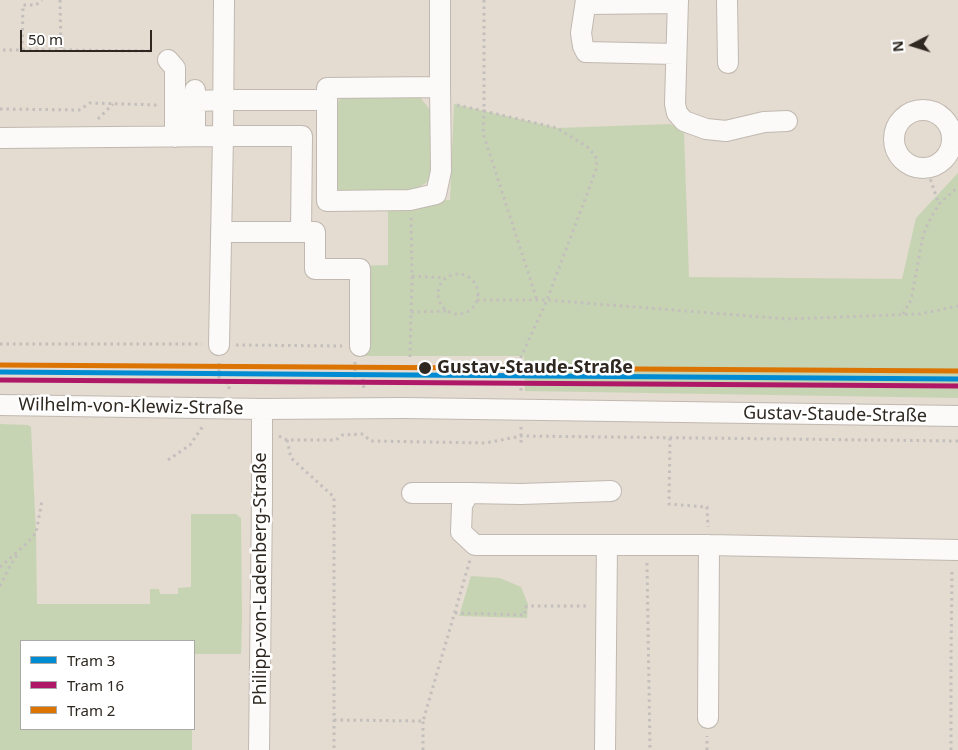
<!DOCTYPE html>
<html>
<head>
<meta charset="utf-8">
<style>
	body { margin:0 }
	#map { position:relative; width:958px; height:750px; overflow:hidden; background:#e4dbd1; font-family:"Noto Sans",sans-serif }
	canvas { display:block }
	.legend { position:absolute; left:20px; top:640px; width:175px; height:90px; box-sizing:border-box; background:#fff; border:1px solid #aba9a6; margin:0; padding:6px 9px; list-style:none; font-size:15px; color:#2e2821 }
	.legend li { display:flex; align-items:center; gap:10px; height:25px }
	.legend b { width:25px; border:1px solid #aba9a6 }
	.north { position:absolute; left:888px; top:20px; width:50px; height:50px; -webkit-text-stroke:4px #fff; paint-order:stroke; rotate:265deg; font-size:14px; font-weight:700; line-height:20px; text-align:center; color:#2e2821 }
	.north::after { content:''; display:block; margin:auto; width:18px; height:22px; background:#2e2821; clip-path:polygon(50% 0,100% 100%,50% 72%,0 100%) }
	.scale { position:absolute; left:20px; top:30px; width:132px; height:22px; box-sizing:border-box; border:2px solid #2e2821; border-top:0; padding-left:6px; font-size:15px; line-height:18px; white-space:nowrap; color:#2e2821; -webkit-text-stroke:4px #fff; paint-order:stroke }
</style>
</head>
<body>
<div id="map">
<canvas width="958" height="750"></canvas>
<ul class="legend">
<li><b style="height:6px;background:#008bd2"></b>Tram 3</li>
<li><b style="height:6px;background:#af1867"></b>Tram 16</li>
<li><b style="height:6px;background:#dc7403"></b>Tram 2</li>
</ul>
<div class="north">N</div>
<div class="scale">50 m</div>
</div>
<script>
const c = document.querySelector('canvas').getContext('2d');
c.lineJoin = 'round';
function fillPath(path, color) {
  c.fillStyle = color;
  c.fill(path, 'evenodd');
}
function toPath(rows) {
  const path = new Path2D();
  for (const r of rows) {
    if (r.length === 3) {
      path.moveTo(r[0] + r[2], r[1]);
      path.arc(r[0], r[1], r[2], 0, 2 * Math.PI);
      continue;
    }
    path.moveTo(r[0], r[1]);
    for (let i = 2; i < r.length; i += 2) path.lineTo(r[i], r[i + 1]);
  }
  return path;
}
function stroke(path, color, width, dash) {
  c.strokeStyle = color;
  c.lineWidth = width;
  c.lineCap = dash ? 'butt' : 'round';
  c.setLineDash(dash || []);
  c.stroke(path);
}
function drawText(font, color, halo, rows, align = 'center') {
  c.font = font + ' "Noto Sans",sans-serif';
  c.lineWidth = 5;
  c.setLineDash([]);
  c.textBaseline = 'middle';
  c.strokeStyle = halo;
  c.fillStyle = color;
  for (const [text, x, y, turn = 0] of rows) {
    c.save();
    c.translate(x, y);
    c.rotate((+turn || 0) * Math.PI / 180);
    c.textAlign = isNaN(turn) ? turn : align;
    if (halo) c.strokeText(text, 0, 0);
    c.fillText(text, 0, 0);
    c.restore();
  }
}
const green = toPath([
	[415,91,435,116,434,168,427,182,410,193,343,193,335,187,332,111,339,100,348,95],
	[454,104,557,128,670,124,684,132,689,277,902,279,916,218,958,173,958,398,525,391,524,356,355,356,351,266,388,265,388,201,450,200],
	[0,424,28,425,31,427,36,533,37,604,150,604,150,589,159,589,160,594,178,594,178,588,191,587,191,514,236,514,241,518,242,619,241,654,194,654,194,641,21,641,21,729,192,729,192,750,0,750],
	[471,576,500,578,521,587,528,604,527,618,459,616]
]);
const path = toPath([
	[60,0,61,50,154,51],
	[484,0,484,111,557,128,589,148,597,159,596,170,547,300,521,357,521,391],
	[3,50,61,50],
	[22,50,23,5,36,5,42,0],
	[457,105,484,111,483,133,537,300],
	[0,109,79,110,90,103,158,105],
	[98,119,113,104],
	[926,167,939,204],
	[458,294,20],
	[412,276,445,278],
	[477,300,547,300,787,319,920,314,958,306],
	[411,312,447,311],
	[903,314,911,300,923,236,928,223,939,204,958,187],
	[0,344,202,344],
	[236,345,342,346],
	[410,357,412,276,411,217],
	[355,362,355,379],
	[219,363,219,382,229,383,229,391],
	[363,379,364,390],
	[521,427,521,445],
	[279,436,287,440,336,440,342,435,362,434,371,441,486,443,521,436,958,441],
	[670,438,669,504,707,507,708,527],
	[287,440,291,458,334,497,334,750],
	[168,460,190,445,203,426],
	[647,563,650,750],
	[0,567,25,545,36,533,42,501],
	[0,586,10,566,19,552],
	[455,613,525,615,525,607,530,606,589,606],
	[334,720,423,721,470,560],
	[423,750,423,721],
	[707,750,707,736],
	[951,750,951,663,952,568]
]);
const minor = toPath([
	[224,0,223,136,302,136,301,232],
	[440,0,440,87,441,171,436,194,410,200,327,201,327,88,440,87],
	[586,0,581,33,583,46,586,52,676,54],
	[678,0,675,104,677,113,684,121,706,129,726,131,764,122,787,121],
	[727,0,728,63],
	[586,4,678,3],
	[168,60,175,68,175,137],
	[175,102,223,100,327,100],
	[923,139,29],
	[195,136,195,90],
	[0,138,223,136,219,345],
	[221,232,315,232,315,269,360,269,360,346],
	[0,405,262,409,404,408,958,416],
	[611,491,521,494,469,493,462,505,461,532,475,545,709,545,958,550],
	[412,493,469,493],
	[708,718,709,545],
	[259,750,262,500,262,409],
	[605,750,607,545]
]);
const tram1 = toPath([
	[0,372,958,379]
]);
const tram2 = toPath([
	[0,380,958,386]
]);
const tram3 = toPath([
	[0,365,958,371]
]);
const markers = [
	[425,368,7,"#2e2821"]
];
const stopNames = [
	["Gustav-Staude-Straße",437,368]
];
const streetNames = [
	["Wilhelm-von-Klewiz-Straße",131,407,1],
	["Gustav-Staude-Straße",835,415,1],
	["Philipp-von-Ladenberg-Straße",261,579,-90]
];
fillPath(green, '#c7d4b3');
stroke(minor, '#c1b9b1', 22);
stroke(path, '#c3bfbc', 3, [2.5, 4]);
stroke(minor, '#fbfaf8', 20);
stroke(tram1, '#008bd2', 5);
stroke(tram2, '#af1867', 5);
stroke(tram3, '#dc7403', 5);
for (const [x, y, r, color] of markers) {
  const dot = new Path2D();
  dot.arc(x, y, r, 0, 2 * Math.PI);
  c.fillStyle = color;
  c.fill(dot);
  stroke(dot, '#fff', 2);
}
drawText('bold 18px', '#2e2821', '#fff', stopNames, 'left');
drawText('18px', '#2e2821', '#fff', streetNames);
</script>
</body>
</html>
